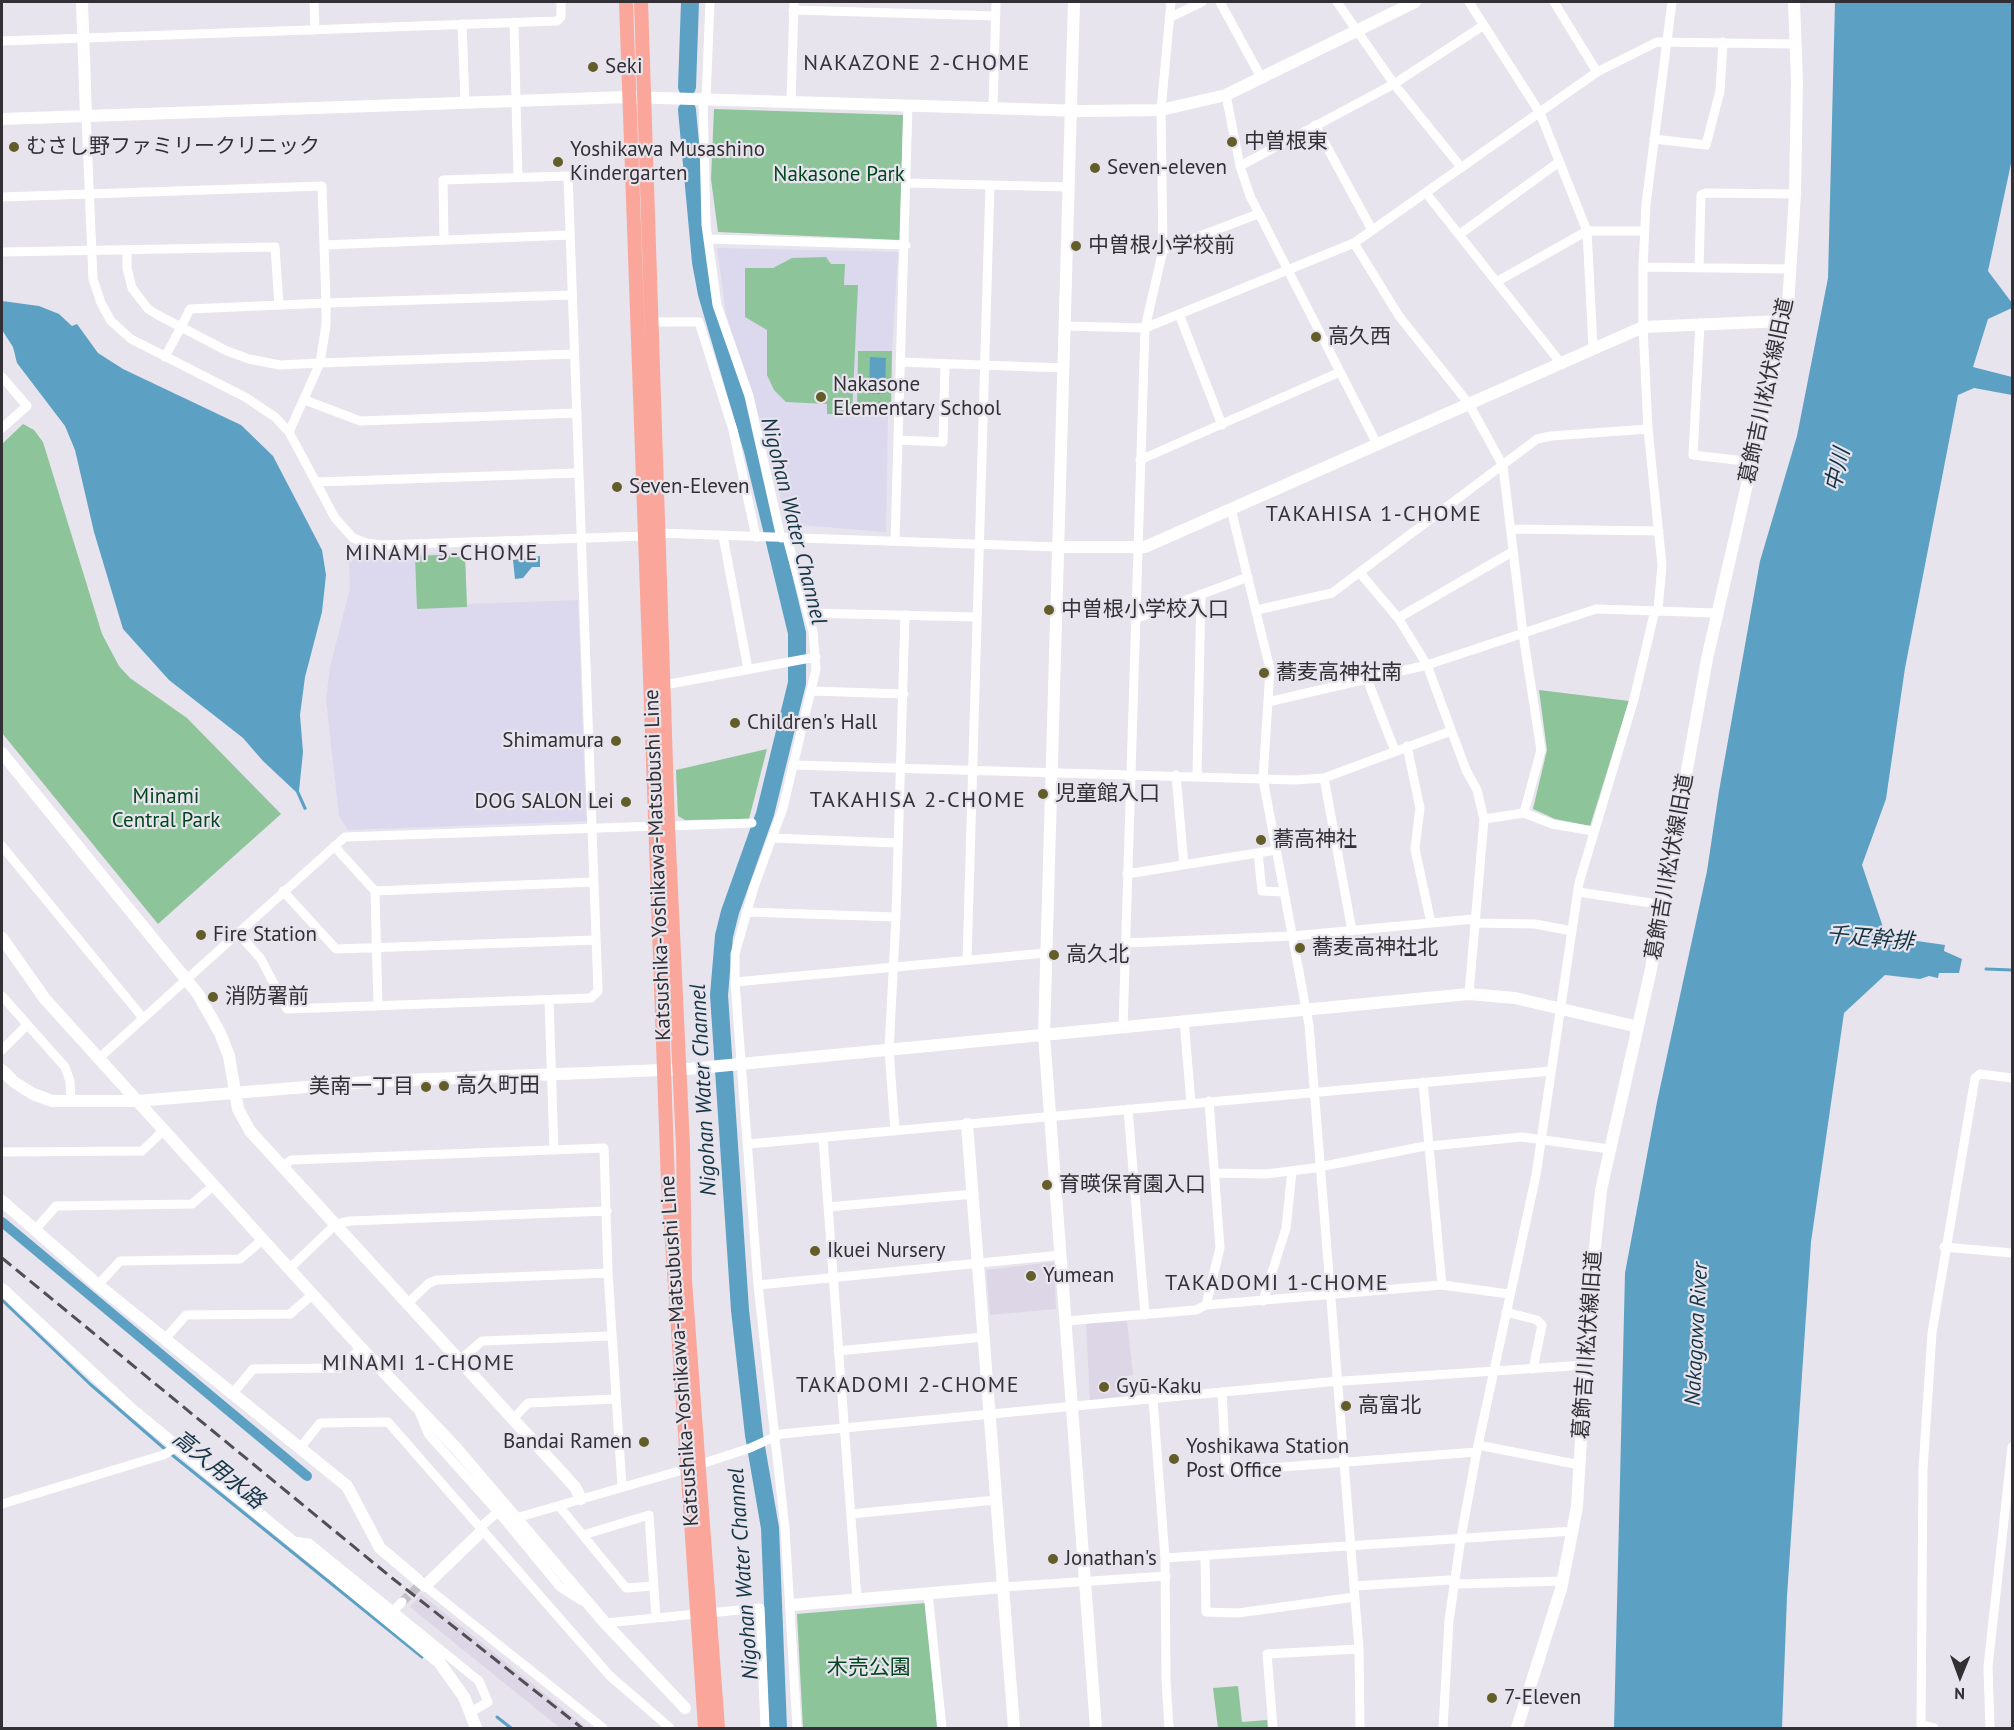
<!DOCTYPE html>
<html>
<head>
<meta charset="utf-8">
<style>
	body { margin:0 }
	#map { position:relative; width:2014px; height:1730px; overflow:hidden; background:#e7e4ed; font-family:"PT Sans",sans-serif }
	canvas { display:block }
	.frame { position:absolute; inset:0; border:3px solid #323034; pointer-events:none }
	.north { position:absolute; left:1930px; top:1646px; width:60px; height:60px; -webkit-text-stroke:4px #e7e4ed; paint-order:stroke; rotate:181deg; font-size:16px; font-weight:700; line-height:24px; text-align:center; color:#323034 }
	.north::after { content:''; display:block; margin:auto; width:21px; height:27px; background:#323034; clip-path:polygon(50% 0,100% 100%,50% 72%,0 100%) }
</style>
</head>
<body>
<div id="map">
<canvas width="2014" height="1730"></canvas>
<div class="frame"></div>
<div class="north">N</div>
</div>
<script>
const c = document.querySelector('canvas').getContext('2d');
c.lineJoin = 'round';
function fillPath(path, color) {
  c.fillStyle = color;
  c.fill(path, 'evenodd');
}
function toPath(rows) {
  const path = new Path2D();
  for (const r of rows) {
    path.moveTo(r[0], r[1]);
    for (let i = 2; i < r.length; i += 2) path.lineTo(r[i], r[i + 1]);
  }
  return path;
}
function stroke(path, color, width, dash) {
  c.strokeStyle = color;
  c.lineWidth = width;
  c.lineCap = dash ? 'butt' : 'round';
  c.setLineDash(dash || []);
  c.stroke(path);
}
function drawText(font, color, halo, rows, align = 'center') {
  c.font = font + ' "PT Sans","Noto Sans JP",sans-serif';
  c.lineWidth = 4.5;
  c.setLineDash([]);
  c.textBaseline = 'middle';
  c.strokeStyle = halo;
  c.fillStyle = color;
  for (const [text, x, y, turn = 0] of rows) {
    c.save();
    c.translate(x, y);
    c.rotate((+turn || 0) * Math.PI / 180);
    c.textAlign = isNaN(turn) ? turn : align;
    if (halo) c.strokeText(text, 0, 0);
    c.fillText(text, 0, 0);
    c.restore();
  }
}
const built = toPath([
	[1054,1262,1056,1309,990,1315,986,1270],
	[1127,1321,1133,1375,1122,1377,1123,1396,1090,1401,1086,1323],
	[421,1594,587,1728,560,1728,410,1607]
]);
const education = toPath([
	[717,248,898,252,888,417,886,532,787,524,766,440,726,314],
	[465,552,467,604,578,600,586,817,591,821,348,830,339,816,326,699,330,667,350,588,349,563,362,553,378,556]
]);
const green = toPath([
	[714,109,903,115,900,240,718,232,711,179],
	[826,257,831,264,845,264,844,285,858,285,852,415,827,414,827,404,786,402,774,390,767,375,767,330,745,317,745,268,773,268,792,258],
	[858,351,892,351,891,414,857,413],
	[23,424,34,430,43,442,102,634,119,666,130,678,187,718,281,814,158,924,2,733,2,444],
	[465,554,467,607,417,609,415,556],
	[1539,690,1629,701,1590,826,1555,819,1533,809,1547,750],
	[767,749,749,819,685,820,678,816,676,770],
	[926,1603,937,1728,803,1728,797,1614],
	[1238,1686,1242,1722,1267,1720,1268,1728,1218,1728,1213,1688]
]);
const water = toPath([
	[1835,2,2012,2,2012,159,1988,271,2012,303,2012,308,1988,319,1973,367,2012,377,2012,395,1974,388,1958,395,1905,668,1886,799,1862,865,1884,930,1896,938,1945,945,1944,951,1962,959,1959,973,1939,973,1938,978,1929,976,1920,979,1885,975,1844,1013,1811,1242,1787,1596,1782,1728,1614,1728,1625,1273,1657,1102,1707,871,1719,791,1760,561,1797,436,1828,278],
	[2,301,39,306,59,314,72,326,77,324,98,353,123,369,241,425,273,456,322,550,326,575,322,612,305,677,300,715,303,752,299,791,307,809,304,810,296,792,263,761,243,738,169,680,123,629,94,532,75,450,65,426,17,363,13,347,2,330],
	[870,357,886,358,885,394,869,394],
	[540,556,540,567,532,567,523,578,515,579,513,560]
]);
const stream = toPath([
	[1986,969,2012,970],
	[2,1300,90,1384,166,1450],
	[171,1454,422,1657],
	[497,1717,511,1728]
]);
const canal = toPath([
	[2,1222,307,1476]
]);
const river = toPath([
	[687,87,690,2],
	[687,110,701,262,707,294,753,451,797,633,797,683,765,814,730,912,724,936,719,995,740,1310,754,1435,770,1528,778,1728]
]);
const streetTunnel = toPath([
	[402,1602,426,1579]
]);
const street = toPath([
	[314,2,315,30],
	[1220,2,1262,79],
	[1337,2,1394,84,1460,166],
	[1469,2,1540,113,1587,231,1593,347],
	[1554,2,1597,72],
	[793,10,995,16],
	[1171,17,1202,2],
	[514,22,518,178],
	[462,24,465,102],
	[2,41,557,21,561,17,561,2],
	[1226,95,1240,166,1250,196,1377,444],
	[703,98,706,225,717,305,749,396,781,538],
	[706,99,710,2],
	[791,102,794,2],
	[993,108,996,2],
	[86,116,93,279,101,303,111,321,131,339,245,397,275,417,289,432,335,518,353,538,366,543,382,545,646,536],
	[1315,125,1372,230],
	[1654,139,1706,145,1720,91,1723,42],
	[1240,166,1394,84,1484,25],
	[907,183,1070,187],
	[1426,193,1560,362],
	[2,197,322,186,326,303,572,295],
	[1460,234,1559,162],
	[708,239,906,245],
	[1354,243,1399,316,1469,404,1503,466,1523,634,1541,750,1524,813,1484,819],
	[324,245,570,235],
	[1163,250,1258,214],
	[127,251,127,268,132,288,148,309,156,314,181,327,227,351,249,359,280,365,320,363,326,325,326,303,190,309,181,327,165,357],
	[2,252,275,247,279,305],
	[1643,267,1790,269],
	[1699,267,1701,195,1706,193,1795,194],
	[1498,281,1587,231,1644,231],
	[1179,314,1222,425],
	[651,322,699,322,733,430,756,537],
	[1700,323,1693,455,1753,462],
	[1066,326,1145,328,1354,243,1597,72,1657,42,1795,44],
	[900,362,1064,368],
	[2,377,27,406,2,428],
	[305,400,360,421,577,413],
	[289,432,320,363,574,354],
	[898,440,943,442,945,364],
	[1140,460,1340,372],
	[317,482,578,473],
	[1231,509,1270,669,1263,779,1309,1025,1359,1649,1360,1728],
	[1511,529,1659,531],
	[658,533,1058,547],
	[723,536,748,669],
	[787,538,813,632,816,669,783,808,754,887,735,954,735,982,758,1285,785,1528,797,1728],
	[895,541,908,105],
	[1360,573,1398,618,1427,665,1466,770,1477,790,1484,819,1469,994],
	[1257,610,1332,593,1537,439,1551,436,1648,429],
	[1658,610,1662,565,1648,429,1643,327,1643,267,1646,204,1672,2],
	[808,613,976,617],
	[1398,618,1512,552],
	[1135,619,1248,577],
	[1367,679,1395,751],
	[664,685,816,657],
	[812,691,904,694],
	[1268,702,1427,665,1596,609,1717,613],
	[1407,746,1420,808,1415,849,1431,923],
	[793,765,1295,780,1324,778,1451,731],
	[1176,775,1184,865],
	[1197,776,1201,594],
	[1324,778,1352,931],
	[1524,813,1552,824,1593,831],
	[668,826,752,823],
	[772,838,898,843],
	[2,846,143,1018],
	[334,846,375,891,378,1006],
	[1258,853,1262,891,1284,892],
	[1127,874,1276,850],
	[283,891,336,949,596,940],
	[375,891,594,882],
	[1578,892,1664,905],
	[746,912,896,917],
	[1474,923,1535,924,1572,931],
	[237,932,261,959,287,1009,591,998,598,991,568,176,443,180,444,240],
	[1125,943,1293,936,1474,919],
	[967,960,990,185],
	[735,982,1046,953],
	[2,996,65,1067,70,1081,71,1102],
	[549,1000,554,1150],
	[1184,1020,1191,1103],
	[1123,1027,1145,328,1163,250,1161,110,1171,2],
	[2,1050,26,1026],
	[98,1059,345,837,657,826],
	[1423,1082,1442,1285],
	[1128,1109,1145,1315],
	[895,1131,889,1050,896,917,905,615],
	[823,1138,857,1599],
	[749,1144,1551,1071],
	[2,1152,142,1151,163,1131],
	[282,1167,291,1160,604,1148,608,1273,622,1487],
	[1215,1173,1266,1174,1314,1168,1420,1147,1522,1137,1609,1149],
	[828,1207,974,1194],
	[35,1230,56,1206,192,1204,213,1186],
	[1944,1247,2012,1253],
	[289,1269,336,1224,350,1221,607,1211],
	[98,1285,120,1261,240,1259,262,1240],
	[758,1285,1061,1255],
	[1263,1301,1286,1228,1292,1171],
	[408,1303,429,1283,437,1280,608,1273],
	[1206,1305,1220,1248,1209,1101],
	[1506,1312,1537,1320,1542,1325,1533,1369],
	[1066,1321,1196,1310,1206,1305,1442,1285,1509,1294],
	[165,1339,186,1315,290,1314,312,1295],
	[838,1351,984,1337],
	[460,1360,482,1341,612,1336],
	[1222,1392,1226,1467,1231,1471,1476,1452],
	[233,1393,253,1369,340,1368,361,1348],
	[1153,1399,1165,1558,1166,1679,1169,1728],
	[420,1414,429,1435,498,1512,560,1587,582,1601],
	[513,1419,528,1403,616,1399],
	[1478,1445,1580,1465],
	[300,1448,320,1423,388,1422,610,1676,670,1728],
	[698,1465,750,1448,781,1434,1328,1382,1586,1365],
	[2,1504,163,1455,177,1447],
	[559,1506,626,1588,654,1586],
	[851,1514,996,1500],
	[516,1518,686,1469],
	[484,1524,498,1512],
	[583,1535,649,1515,656,1618],
	[292,1541,309,1543,479,1681,488,1702,471,1712],
	[1205,1557,1206,1612,1238,1613,1355,1597],
	[1165,1558,1573,1531],
	[425,1586,603,1728],
	[1354,1586,1449,1580,1459,1584,1563,1581],
	[1003,1587,1166,1576],
	[928,1593,942,1728],
	[393,1611,402,1602],
	[709,1613,760,1608,765,1728],
	[605,1623,697,1614],
	[1273,1728,1267,1654,1359,1649],
	[1443,1728,1449,1621,1461,1537,1478,1445,1536,1175,1579,883,1634,699,1655,610],
	[1934,1728,1921,1725,1923,1469,1932,1333,1975,1078,1980,1074,2012,1078],
	[1990,1728,1988,1667,2012,1447]
]);
const secondary = toPath([
	[82,2,86,116],
	[1074,2,1044,1035,1096,1728],
	[2,119,628,97,1084,111,1161,110,1226,95,1415,2],
	[1058,547,1145,547,1643,327,1784,321],
	[2,753,198,994,220,1033,229,1056,238,1109,250,1131,575,1487,581,1499],
	[2,938,45,999,361,1348,456,1448,605,1623,685,1708],
	[2,1070,14,1082,33,1094,52,1101,137,1101,379,1081,688,1069,1469,994,1515,998,1638,1027],
	[967,1124,1014,1728],
	[2,1201,98,1285,347,1486,380,1548,425,1586,482,1531],
	[2,1289,131,1409,439,1662,464,1697,476,1728],
	[791,1605,1003,1587],
	[1517,1728,1561,1589,1577,1507,1589,1304,1601,1190,1651,969,1707,659,1788,306,1795,194,1797,81,1794,2]
]);
const primary = toPath([
	[626,2,668,1183,705,1728],
	[641,2,668,826,683,1146,685,1281,718,1728]
]);
const rail = toPath([
	[2,1258,392,1578,582,1728]
]);
const markers = [
	[593,67,6,"#635d2a"],
	[1232,142,6,"#635d2a"],
	[14,147,6,"#635d2a"],
	[558,162,6,"#635d2a"],
	[1095,168,6,"#635d2a"],
	[1076,246,6,"#635d2a"],
	[1316,337,6,"#635d2a"],
	[821,397,6,"#635d2a"],
	[617,487,6,"#635d2a"],
	[1049,610,6,"#635d2a"],
	[1264,673,6,"#635d2a"],
	[735,723,6,"#635d2a"],
	[616,741,6,"#635d2a"],
	[1043,794,6,"#635d2a"],
	[626,802,6,"#635d2a"],
	[1261,840,6,"#635d2a"],
	[201,935,6,"#635d2a"],
	[1300,948,6,"#635d2a"],
	[1054,955,6,"#635d2a"],
	[213,997,6,"#635d2a"],
	[444,1086,6,"#635d2a"],
	[426,1087,6,"#635d2a"],
	[1047,1185,6,"#635d2a"],
	[815,1251,6,"#635d2a"],
	[1031,1276,6,"#635d2a"],
	[1104,1387,6,"#635d2a"],
	[1346,1406,6,"#635d2a"],
	[644,1442,6,"#635d2a"],
	[1174,1459,6,"#635d2a"],
	[1053,1559,6,"#635d2a"],
	[1492,1698,6,"#635d2a"]
];
const poiNames = [
	["Seki",605,67],
	["中曽根東",1244,142],
	["むさし野ファミリークリニック",26,147],
	["Yoshikawa Musashino",570,150],
	["Kindergarten",570,174],
	["Seven-eleven",1107,168],
	["中曽根小学校前",1088,246],
	["高久西",1328,337],
	["Nakasone",833,385],
	["Elementary School",833,409],
	["Seven-Eleven",629,487],
	["中曽根小学校入口",1061,610],
	["蕎麦高神社南",1276,673],
	["Children's Hall",747,723],
	["Shimamura",604,741,"right"],
	["児童館入口",1055,794],
	["DOG SALON Lei",614,802,"right"],
	["蕎高神社",1273,840],
	["Fire Station",213,935],
	["蕎麦高神社北",1312,948],
	["高久北",1066,955],
	["消防署前",225,997],
	["高久町田",456,1086],
	["美南一丁目",414,1087,"right"],
	["育暎保育園入口",1059,1185],
	["Ikuei Nursery",827,1251],
	["Yumean",1043,1276],
	["Gyū-Kaku",1116,1387],
	["高富北",1358,1406],
	["Bandai Ramen",632,1442,"right"],
	["Yoshikawa Station",1186,1447],
	["Post Office",1186,1471],
	["Jonathan's",1065,1559],
	["7-Eleven",1504,1698]
];
const parkNames = [
	["Nakasone Park",839,175],
	["Minami",166,797],
	["Central Park",166,821],
	["木売公園",869,1668]
];
const streetNames = [
	["葛飾吉川松伏線旧道",1767,391,-78],
	["Katsushika-Yoshikawa-Matsubushi Line",658,865,-92],
	["葛飾吉川松伏線旧道",1670,867,-80],
	["葛飾吉川松伏線旧道",1588,1345,-86],
	["Katsushika-Yoshikawa-Matsubushi Line",680,1351,-94]
];
const neighbourhoodNames = [
	["NAKAZONE 2-CHOME",917,64],
	["TAKAHISA 1-CHOME",1374,515],
	["MINAMI 5-CHOME",442,554],
	["TAKAHISA 2-CHOME",918,801],
	["TAKADOMI 1-CHOME",1277,1284],
	["MINAMI 1-CHOME",419,1364],
	["TAKADOMI 2-CHOME",908,1386]
];
const waterNames = [
	["中川",1838,470,-77],
	["Nigohan Water Channel",793,521,76],
	["千疋幹排",1870,939,5],
	["Nigohan Water Channel",704,1090,-93],
	["Nakagawa River",1697,1334,-87],
	["高久用水路",218,1470,39],
	["Nigohan Water Channel",744,1574,-94]
];
fillPath(built, '#ddd6e6');
fillPath(education, '#dcd9ef');
fillPath(green, '#8ec499');
fillPath(water, '#5ca1c4');
stroke(stream, '#5ca1c4', 3);
stroke(canal, '#5ca1c4', 10);
stroke(river, '#5ca1c4', 18);
stroke(streetTunnel, '#c3c0c8', 9, [9, 4.5]);
stroke(street, '#fff', 9);
stroke(secondary, '#fff', 12);
stroke(primary, '#faa69a', 14);
stroke(rail, '#514f54', 3, [12, 6]);
for (const [x, y, r, color] of markers) {
  const dot = new Path2D();
  dot.arc(x, y, r, 0, 2 * Math.PI);
  c.fillStyle = color;
  c.fill(dot);
  stroke(dot, '#e7e4ed', 2);
}
drawText('21px', '#323034', '#e7e4ed', poiNames, 'left');
drawText('21px', '#02471e', '#e7e4ed', parkNames);
drawText('21px', '#323034', '#e7e4ed', streetNames);
c.letterSpacing = '1.5px';
drawText('22px', '#353239', '#e7e4ed', neighbourhoodNames);
c.letterSpacing = '0px';
drawText('italic 22px', '#153545', '#e7e4ed', waterNames);
</script>
</body>
</html>
